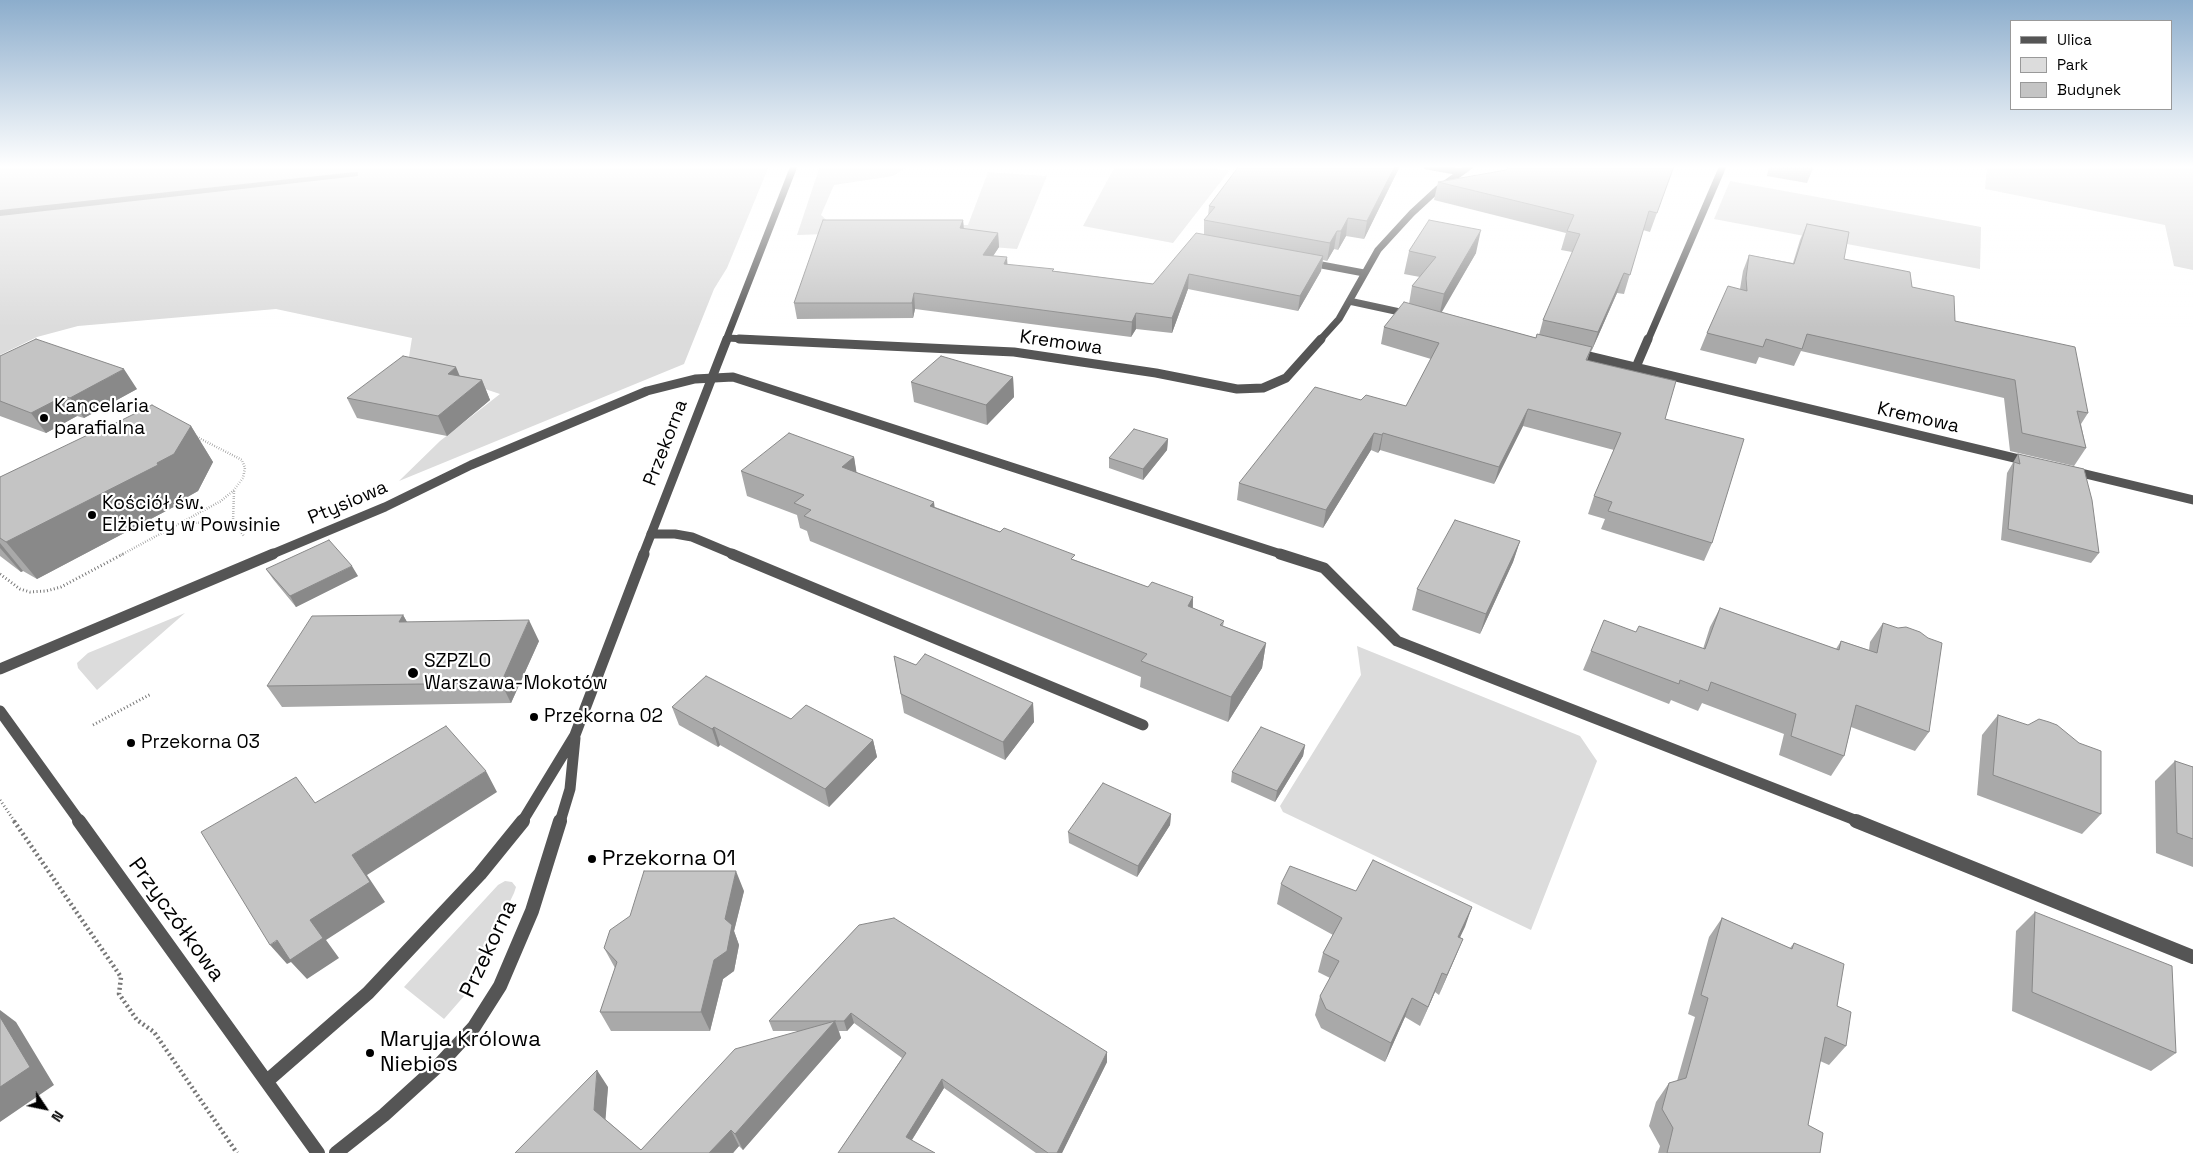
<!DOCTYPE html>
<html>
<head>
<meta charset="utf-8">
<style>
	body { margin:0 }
	#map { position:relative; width:2193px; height:1153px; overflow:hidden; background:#fff; font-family:"Space Grotesk",sans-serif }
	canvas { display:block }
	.legend { position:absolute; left:2010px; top:20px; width:162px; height:90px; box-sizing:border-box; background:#fff; border:1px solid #999; margin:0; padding:6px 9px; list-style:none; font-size:15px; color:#000 }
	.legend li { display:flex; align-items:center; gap:10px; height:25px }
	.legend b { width:25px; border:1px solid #999 }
	.north { position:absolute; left:20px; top:1083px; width:50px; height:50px; -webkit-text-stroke:4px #fff; paint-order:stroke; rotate:124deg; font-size:14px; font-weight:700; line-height:20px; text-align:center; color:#000 }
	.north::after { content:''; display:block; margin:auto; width:18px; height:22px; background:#000; clip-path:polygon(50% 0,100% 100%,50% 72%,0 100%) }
</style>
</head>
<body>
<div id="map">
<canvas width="2193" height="1153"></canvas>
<ul class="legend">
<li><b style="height:6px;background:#555"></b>Ulica</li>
<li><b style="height:14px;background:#dcdcdc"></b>Park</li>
<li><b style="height:14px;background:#c4c4c4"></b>Budynek</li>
</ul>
<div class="north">N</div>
</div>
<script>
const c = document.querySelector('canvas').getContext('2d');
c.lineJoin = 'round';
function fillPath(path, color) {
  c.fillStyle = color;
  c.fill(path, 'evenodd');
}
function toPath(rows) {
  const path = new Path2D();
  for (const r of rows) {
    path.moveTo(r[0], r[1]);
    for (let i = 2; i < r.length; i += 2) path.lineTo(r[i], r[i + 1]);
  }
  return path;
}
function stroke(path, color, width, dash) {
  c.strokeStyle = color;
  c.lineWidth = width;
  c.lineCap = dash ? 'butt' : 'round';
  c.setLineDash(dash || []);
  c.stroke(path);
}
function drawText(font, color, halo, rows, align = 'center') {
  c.font = font + ' "Space Grotesk",sans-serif';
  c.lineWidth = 4.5;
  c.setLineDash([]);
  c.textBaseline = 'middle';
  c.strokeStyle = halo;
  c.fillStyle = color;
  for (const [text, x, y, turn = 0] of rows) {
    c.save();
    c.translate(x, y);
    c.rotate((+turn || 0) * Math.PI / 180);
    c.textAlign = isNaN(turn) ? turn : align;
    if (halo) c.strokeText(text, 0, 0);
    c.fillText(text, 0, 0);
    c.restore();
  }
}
const green = toPath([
	[0,166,769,166,727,268,714,289,684,364,399,481,440,441,500,394,452,378,405,382,412,338,276,309,78,326,37,337,0,355],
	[820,166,907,166,903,170,893,176,834,185,821,215,833,226,968,225,988,172,1047,176,1017,249,826,234,797,235],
	[1115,166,1201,166,1229,171,1173,243,1083,226],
	[1987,166,2193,166,2193,270,2174,266,2165,225,1985,189],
	[1730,181,1981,227,1980,269,1714,219],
	[185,613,97,690,78,668,77,663,88,653],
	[1357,646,1580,736,1597,761,1531,930,1283,812,1280,806,1361,675],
	[505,881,512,882,516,887,514,893,465,995,444,1019,404,987,498,885]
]);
const stream = toPath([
	[355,172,358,172,358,176,0,216,0,210,355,172]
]);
const pathFar2 = toPath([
	[234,491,233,522,244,536],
	[181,523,233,522],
	[121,555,221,501,234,490,243,478,245,468,242,460,195,436]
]);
const pathFar1 = toPath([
	[0,574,20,589,30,592,46,591,61,587,123,554],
	[93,725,151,694],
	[0,800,15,822]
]);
const path = toPath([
	[14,821,121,977,119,994,137,1020,154,1032,237,1153]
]);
const serviceFar2 = toPath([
	[1311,263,1364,273]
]);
const serviceFar1 = toPath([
	[651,534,675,534,692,537,735,555]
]);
const service = toPath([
	[732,554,1143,725]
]);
const minorFar3 = toPath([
	[1427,166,1461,172],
	[1349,301,1409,314],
	[727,338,765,340],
	[1320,340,1339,319,1378,250,1412,213,1438,189,1470,166],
	[1648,340,1723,166]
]);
const minorFar2 = toPath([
	[739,339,1014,352,1156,373,1237,389,1263,388,1286,378,1321,339],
	[1576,353,2027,461],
	[1636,367,1648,339],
	[2073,471,2193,500],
	[270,555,385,507,471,465,647,391,695,379,733,377,1284,555]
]);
const minorFar1 = toPath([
	[1280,554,1324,568,1397,641,1860,822],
	[0,669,273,554]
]);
const minor = toPath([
	[1856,821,2193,957]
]);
const tertiaryFar3 = toPath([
	[726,340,794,166]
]);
const tertiaryFar2 = toPath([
	[643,555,727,339]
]);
const tertiaryFar1 = toPath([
	[0,711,80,822],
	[522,822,575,735,644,554],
	[560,822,570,789,575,738]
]);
const tertiary = toPath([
	[79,821,318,1153],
	[267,1081,368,993,480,874,523,821],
	[336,1153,384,1115,439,1065,474,1027,500,986,532,911,560,821]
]);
const wall = toPath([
	[1239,166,1399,166,1398,170,1364,239,1346,236,1338,250,1334,249,1327,261,1323,260,1321,271,1298,311,1188,289,1172,333,1136,329,1131,337,915,309,913,318,797,319,794,303,963,220,964,229,998,233,999,247,993,256,1007,265,1054,271,1153,284,1204,234,1204,220,1208,216,1209,206],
	[1674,166,1650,232,1643,230,1624,294,1617,293,1591,352,1590,352,1587,361,1665,419,1712,543,1704,561,1601,529,1605,519,1588,514,1594,496,1614,450,1523,426,1494,484,1380,450,1378,453,1371,450,1323,528,1237,500,1239,483,1361,400,1406,406,1431,359,1381,344,1384,327,1409,304,1412,286,1420,277,1404,274,1409,251,1476,253,1441,312,1536,338,1539,335,1543,320,1572,252,1561,250,1566,233,1434,200,1438,182],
	[1769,166,1814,166,1807,183,1767,176],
	[1807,224,1844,259,1912,287,1955,321,2088,413,2081,424,2086,448,2074,466,2010,451,2004,398,1801,351,1794,366,1759,357,1756,364,1700,350,1707,333,1740,289,1743,271,1749,255,1793,263,1800,240],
	[0,356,137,389,84,418,77,416,46,433,0,416],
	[460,376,482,380,490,400,447,436,357,418,347,398],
	[1013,377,1014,397,987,425,914,402,911,382],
	[191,426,213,462,198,491,182,500,183,502,37,579,23,571,21,572,0,556,0,477,100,431],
	[1168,439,1167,450,1143,480,1109,468,1109,458],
	[2018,454,2099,553,2091,563,2001,540,2007,473],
	[854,457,856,472,935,507,1075,560,1148,587,1193,597,1193,608,1224,621,1223,626,1266,643,1262,668,1228,722,1140,687,1141,677,810,541,807,531,800,528,797,515,747,496,741,471],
	[1520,541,1513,562,1480,634,1412,610,1417,589],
	[266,569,358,576,296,607,273,579],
	[1720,608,1836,649,1841,641,1869,650,1870,642,1883,623,1929,732,1915,751,1851,727,1844,756,1831,776,1779,755,1784,734,1702,703,1698,711,1671,700,1669,704,1583,670,1591,651,1636,632,1703,649,1710,627],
	[403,615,407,622,539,641,511,703,282,707,267,686],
	[894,656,916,665,1033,703,1034,722,1005,760,904,713],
	[672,707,791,719,873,740,877,757,829,807,720,745,718,747,679,725],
	[1998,715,2101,814,2082,834,1977,795,1982,735],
	[1305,745,1303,756,1275,802,1231,782,1232,772],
	[2175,761,2192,767,2193,766,2193,867,2156,853,2155,781],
	[1171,814,1170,825,1137,877,1069,843,1068,832],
	[1281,884,1356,891,1472,907,1460,937,1463,939,1439,995,1435,992,1420,1026,1405,1017,1385,1062,1321,1028,1315,1015,1320,996,1330,978,1318,972,1323,953,1333,935,1277,904],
	[744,891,734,931,739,945,734,971,723,979,710,1031,611,1031,600,1012,615,968,604,948],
	[2035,912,2176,1053,2151,1071,2012,1011,2016,931],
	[1722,918,1790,948,1794,943,1837,1006,1846,1046,1829,1065,1820,1061,1808,1125,1820,1153,1658,1153,1660,1146,1649,1126,1656,1102,1669,1083,1677,1081,1695,1017,1688,1014,1709,937],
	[859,925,1107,1052,1107,1062,1062,1153,1036,1153,944,1088,912,1140,838,1153,902,1058,854,1023,847,1031,839,1031,841,1038,743,1150,739,1146,733,1153,515,1153,608,1087,605,1119,641,1150,799,1031,773,1031,769,1021]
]);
const shadedWall = toPath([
	[1395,166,1399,166,1398,170,1364,239,1367,221],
	[1348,218,1346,236,1338,250,1341,231],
	[963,220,964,235,960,228],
	[1481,230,1476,253,1439,317,1444,294],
	[1337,231,1334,249,1327,261,1330,243],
	[998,233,999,247,984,270,983,255],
	[1323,256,1321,271,1298,311,1300,296],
	[1007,257,1008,272,1004,264],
	[1624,273,1617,293,1591,352,1598,332],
	[1189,274,1188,289,1172,333,1172,318],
	[914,293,915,309,913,318,912,303],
	[1136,313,1136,329,1131,337,1132,322],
	[456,367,464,386,448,374],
	[124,369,137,389,84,418,70,398],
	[1013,377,1014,397,987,425,986,405],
	[482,380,490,400,447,436,438,416],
	[64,396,77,416,46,433,31,413],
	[1528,409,1523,426,1494,484,1499,467],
	[191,426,213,462,198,491,182,500,183,502,37,579,6,542,157,463],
	[1374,433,1371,450,1323,528,1326,510],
	[1383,433,1380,450,1378,453,1382,435],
	[1168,439,1167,450,1143,480,1143,469],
	[854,457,858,481,842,467],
	[934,502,937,527,930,506],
	[1520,541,1513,562,1480,634,1486,614],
	[0,543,23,571,21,572,0,548],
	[352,566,358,576,296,607,290,596],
	[1193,597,1192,623,1188,606],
	[403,615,415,636,399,622],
	[529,620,539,641,511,703,501,683],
	[1266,643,1262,668,1228,722,1231,697],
	[1033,703,1034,722,1005,760,1003,742],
	[714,727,720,745,718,747,712,729],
	[873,740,877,757,829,807,825,789],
	[1305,745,1303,756,1275,802,1277,791],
	[486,771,497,792,367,875,385,902,326,940,339,958,307,979,291,962,287,964,270,945,310,920,352,855],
	[1171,814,1170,825,1137,877,1138,866],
	[736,871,744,891,734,931,739,945,734,971,723,979,710,1031,701,1012],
	[1472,907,1465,927,1451,956,1458,937],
	[1463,939,1455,958,1439,995,1447,975],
	[1442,973,1435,992,1420,1026,1428,1007],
	[1412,998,1405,1017,1385,1062,1391,1043],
	[0,1010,16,1022,54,1085,0,1122],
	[851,1013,854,1023,847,1031,844,1021],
	[835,1021,841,1038,743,1150,735,1134],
	[1107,1052,1107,1062,1062,1153,1057,1153],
	[597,1070,608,1087,605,1126,594,1110],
	[942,1079,944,1088,908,1146,906,1137],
	[731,1130,739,1146,733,1153,709,1153]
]);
const building = toPath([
	[1239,166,1395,166,1367,221,1348,218,1341,231,1337,231,1330,243,1204,220,1215,207,1209,206,1239,166],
	[1509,166,1674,166,1657,213,1649,211,1630,275,1624,273,1598,332,1543,320,1580,234,1567,231,1574,215,1438,182,1506,170,1509,166],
	[823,220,963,220,960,228,998,233,983,255,1007,257,1004,264,1054,269,1052,271,1153,284,1196,233,1323,256,1300,296,1189,274,1172,318,1136,313,1132,322,914,293,912,303,794,303,823,220],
	[1429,220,1481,230,1444,294,1412,286,1436,257,1409,251,1429,220],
	[1807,224,1849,232,1844,259,1910,272,1912,287,1954,296,1955,321,2075,347,2088,413,2077,411,2086,448,2022,433,2015,380,1807,334,1802,349,1766,339,1763,347,1707,333,1728,286,1747,291,1746,278,1749,255,1794,264,1807,224],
	[1404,302,1536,338,1537,334,1592,347,1586,360,1676,381,1665,419,1744,439,1712,543,1608,511,1612,502,1594,496,1621,433,1528,409,1499,467,1383,433,1382,435,1374,433,1326,510,1239,483,1315,387,1361,400,1366,395,1406,406,1439,343,1384,327,1404,302],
	[36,339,124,369,70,398,64,396,31,413,0,401,0,356,36,339],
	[403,356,456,367,448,374,482,380,438,416,347,398,403,356],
	[941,356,1013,377,986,405,911,382,941,356],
	[152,405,191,426,174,454,157,463,158,465,6,542,0,538,0,477,98,430,100,431,152,405],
	[1134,429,1168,439,1143,469,1109,458,1134,429],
	[789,433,854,457,842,467,934,502,930,506,1000,532,1004,528,1075,555,1071,559,1148,587,1152,582,1193,597,1188,606,1224,621,1220,625,1266,643,1231,697,1141,661,1147,654,804,516,811,510,794,503,804,495,741,471,789,433],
	[2018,454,2084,469,2092,500,2099,553,2008,529,2014,462,2020,464,2018,454],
	[1455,520,1520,541,1486,614,1417,589,1455,520],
	[329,540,352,566,290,596,266,569,329,540],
	[1720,608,1839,650,1841,641,1877,653,1883,623,1898,628,1906,627,1920,632,1928,638,1942,643,1929,732,1856,705,1844,756,1791,736,1796,714,1711,682,1708,691,1680,680,1679,684,1591,651,1604,620,1636,632,1639,626,1705,649,1720,608],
	[403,615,399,622,529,620,501,683,267,686,312,616,403,615],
	[925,654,1033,703,1003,742,901,694,894,656,916,665,925,654],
	[706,676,791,719,806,705,873,740,825,789,714,727,712,729,672,707,706,676],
	[1998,715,2028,725,2039,719,2049,722,2057,725,2079,743,2101,751,2101,814,1993,775,1998,715],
	[446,726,486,771,352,855,370,882,310,920,323,938,290,960,277,940,270,945,201,832,296,777,315,803,446,726],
	[1261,727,1305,745,1277,791,1232,772,1261,727],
	[2175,761,2193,767,2193,839,2177,833,2175,761],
	[1103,783,1171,814,1138,866,1068,832,1103,783],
	[1373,860,1472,907,1458,937,1463,939,1447,975,1442,973,1428,1007,1412,998,1391,1043,1326,1009,1320,996,1339,961,1323,953,1342,918,1281,884,1290,866,1356,891,1373,860],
	[644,871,736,871,725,919,732,925,727,951,714,960,701,1012,600,1012,617,962,604,948,610,930,630,916,644,871],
	[2035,912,2172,966,2176,1053,2032,992,2035,912],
	[894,918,1107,1052,1057,1153,1048,1153,942,1079,906,1137,935,1153,838,1153,906,1053,851,1013,844,1021,769,1021,859,925,894,918],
	[1722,918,1792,949,1794,943,1844,964,1837,1006,1851,1012,1846,1046,1825,1037,1808,1125,1823,1133,1820,1153,1667,1153,1673,1128,1662,1109,1669,1083,1686,1078,1708,998,1701,995,1722,918],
	[0,1017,30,1067,0,1087,0,1017],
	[835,1021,735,1134,731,1130,709,1153,515,1153,597,1070,594,1110,641,1150,735,1049,835,1021]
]);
const markers = [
	[44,418,5,"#000"],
	[92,515,5,"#000"],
	[413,673,6,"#000"],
	[534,717,5,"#000"],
	[131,743,5,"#000"],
	[592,859,5,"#000"],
	[370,1053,5,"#000"]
];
const streetNames = [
	["Kremowa",1061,343,8],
	["Kremowa",1918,418,13],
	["Przekorna",666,443,-69],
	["Ptysiowa",348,503,-23]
];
const poiNames = [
	["Kancelaria",54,407],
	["parafialna",54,429],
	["Kościół św.",102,504],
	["Elżbiety w Powsinie",102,526],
	["SZPZLO",424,662],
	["Warszawa-Mokotów",424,684],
	["Przekorna 02",544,717],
	["Przekorna 03",141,743]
];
const nearPoinames = [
	["Przekorna 01",602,859],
	["Maryja Królowa",380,1040],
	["Niebios",380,1065]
];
const nearStreetnames = [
	["Przyczółkowa",176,920,54],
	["Przekorna",489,949,-65]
];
fillPath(green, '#dcdcdc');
fillPath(stream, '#a3a3a3');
stroke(pathFar2, '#777', 2.5, [0.5, 2]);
stroke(pathFar1, '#777', 3, [1, 2.5]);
stroke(path, '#777', 4.5, [2, 3]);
stroke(serviceFar2, '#555', 7);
stroke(serviceFar1, '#555', 9);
stroke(service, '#555', 11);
stroke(minorFar3, '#555', 7);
stroke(minorFar2, '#555', 9);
stroke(minorFar1, '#555', 11);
stroke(minor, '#555', 14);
stroke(tertiaryFar3, '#555', 7);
stroke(tertiaryFar2, '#555', 9);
stroke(tertiaryFar1, '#555', 11);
stroke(tertiary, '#555', 14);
fillPath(wall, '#a9a9a9');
fillPath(shadedWall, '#898989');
fillPath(building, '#c4c4c4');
stroke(building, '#898989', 1);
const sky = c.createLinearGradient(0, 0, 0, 327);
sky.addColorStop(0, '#8cadcc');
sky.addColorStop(0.51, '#fff');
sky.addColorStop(1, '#ffffff00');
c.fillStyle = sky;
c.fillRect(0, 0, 2193, 327);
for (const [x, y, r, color] of markers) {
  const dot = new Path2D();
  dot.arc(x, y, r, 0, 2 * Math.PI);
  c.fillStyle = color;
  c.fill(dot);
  stroke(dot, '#fff', 2);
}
drawText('19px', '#000', '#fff', streetNames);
drawText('19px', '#000', '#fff', poiNames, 'left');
drawText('22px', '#000', '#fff', nearPoinames, 'left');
drawText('22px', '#000', '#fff', nearStreetnames);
</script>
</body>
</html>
